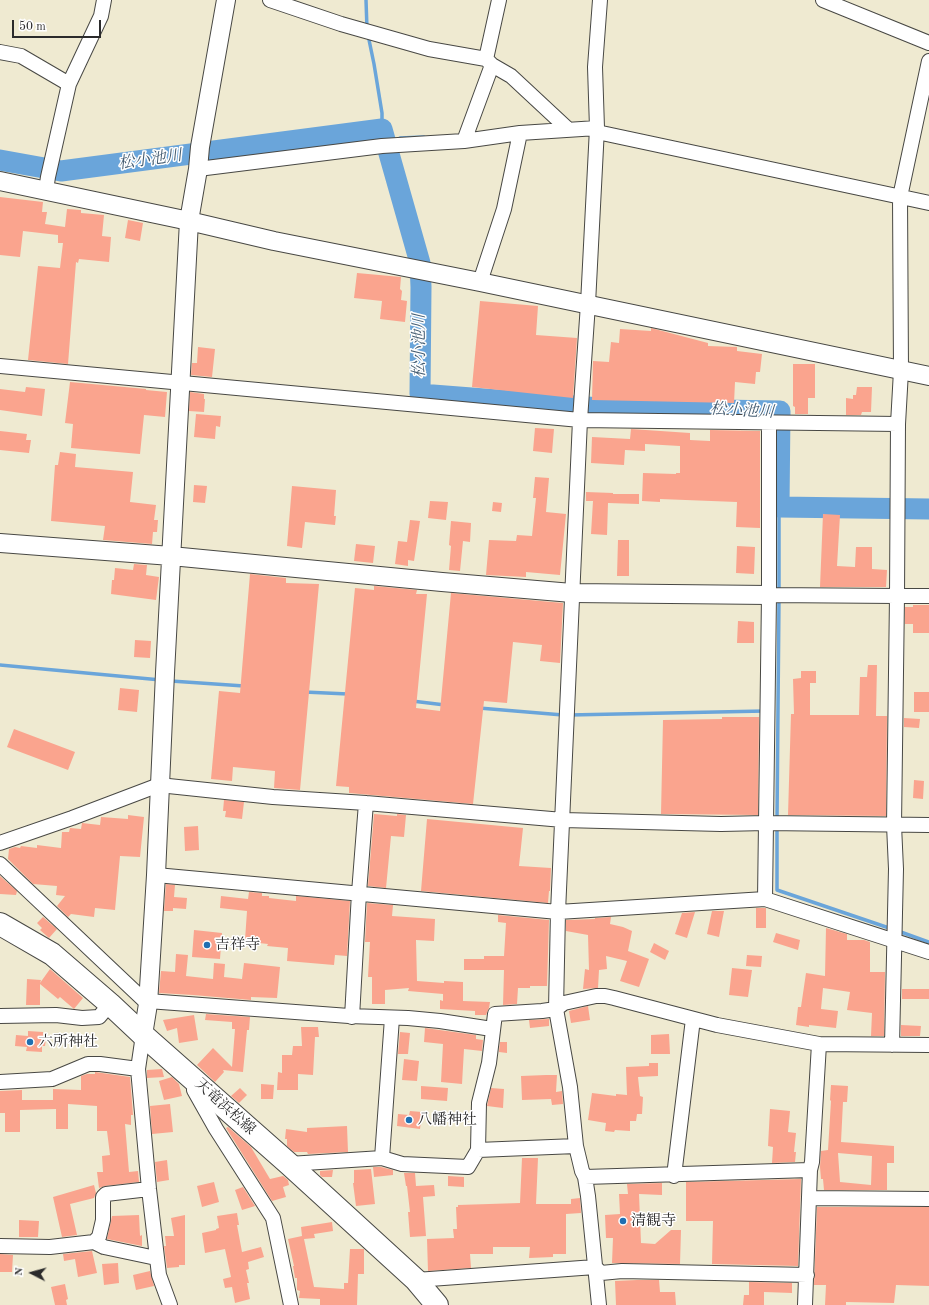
<!DOCTYPE html>
<html>
<head>
<meta charset="utf-8">
<style>
	body { margin:0 }
	#map { position:relative; width:929px; height:1305px; overflow:hidden; background:#efead1; font-family:"Old Standard TT",serif }
	canvas { display:block }
	.north { position:absolute; left:12px; top:1253px; width:40px; height:40px; -webkit-text-stroke:3px #fff; paint-order:stroke; rotate:276deg; font-size:11px; font-weight:700; line-height:16px; text-align:center; color:#2b2b2b }
	.north::after { content:''; display:block; margin:auto; width:14px; height:18px; background:#2b2b2b; clip-path:polygon(50% 0,100% 100%,50% 72%,0 100%) }
	.scale { position:absolute; left:12px; top:20px; width:89px; height:18px; box-sizing:border-box; border:2px solid #2b2b2b; border-top:0; padding-left:5px; font-size:12px; line-height:14px; white-space:nowrap; color:#2b2b2b; -webkit-text-stroke:3px #fff; paint-order:stroke }
</style>
</head>
<body>
<div id="map">
<canvas width="929" height="1305"></canvas>
<div class="north">N</div>
<div class="scale">50 m</div>
</div>
<script>
const c = document.querySelector('canvas').getContext('2d');
c.lineJoin = 'round';
function toPath(rows) {
  const path = new Path2D();
  for (const r of rows) {
    path.moveTo(r[0], r[1]);
    for (let i = 2; i < r.length; i += 2) path.lineTo(r[i], r[i + 1]);
  }
  return path;
}
function stroke(path, color, width, dash) {
  c.strokeStyle = color;
  c.lineWidth = width;
  c.lineCap = dash ? 'butt' : 'round';
  c.setLineDash(dash || []);
  c.stroke(path);
}
function fillPath(path, color) {
  c.fillStyle = color;
  c.fill(path, 'evenodd');
}
function drawText(font, color, halo, rows, align = 'center') {
  c.font = font + ' "Old Standard TT","Noto Serif JP",serif';
  c.lineWidth = 3;
  c.setLineDash([]);
  c.textBaseline = 'middle';
  c.strokeStyle = halo;
  c.fillStyle = color;
  for (const [text, x, y, turn = 0] of rows) {
    c.save();
    c.translate(x, y);
    c.rotate((+turn || 0) * Math.PI / 180);
    c.textAlign = isNaN(turn) ? turn : align;
    if (halo) c.strokeText(text, 0, 0);
    c.fillText(text, 0, 0);
    c.restore();
  }
}
const stream = toPath([
	[366,0,367,29],
	[368,35,374,64,382,113,382,129],
	[400,138,424,137],
	[779,507,779,592],
	[0,665,161,680],
	[171,681,244,686],
	[304,692,348,694],
	[412,701,445,705],
	[479,708,563,715],
	[569,715,765,711],
	[777,820,779,598],
	[777,826,777,890,892,929],
	[898,931,929,942]
]);
const river = toPath([
	[0,160,61,171,382,129,420,263,421,287,420,394,600,408,780,411,779,507,929,509]
]);
const building = toPath([
	[0,197,43,202,42,212,47,212,45,224,65,227,67,209,81,210,81,213,104,215,102,236,111,237,109,262,79,259,78,263,76,262,68,364,28,360,38,266,60,268,63,243,58,243,58,235,23,231,20,257,0,255],
	[128,220,143,223,140,241,125,238],
	[357,273,401,277,400,289,402,291,401,300,407,301,405,322,380,319,382,301,354,298],
	[480,301,538,306,536,335,577,338,573,398,472,387],
	[651,328,708,343,708,346,737,347,737,351,762,354,760,372,756,372,755,384,735,382,734,403,592,400,593,361,609,362,611,342,619,343,620,329,651,331],
	[198,347,215,349,212,377,191,375,192,363,197,363],
	[793,364,815,364,815,398,808,398,808,414,795,414,795,407,793,406],
	[70,382,146,389,146,390,167,392,165,417,144,415,140,454,71,448,73,424,65,423],
	[26,387,45,389,42,416,0,410,0,389,25,392],
	[857,387,872,387,871,412,862,412,861,415,846,415,846,398,853,399,853,395,856,395],
	[190,392,204,394,204,399,205,399,204,412,189,411],
	[196,414,221,416,220,427,216,426,215,439,194,437],
	[535,428,554,429,552,453,533,451],
	[631,429,690,433,690,440,710,441,710,430,760,431,760,528,736,527,737,502,660,499,660,502,642,501,643,473,676,474,676,473,680,473,680,446,645,444,645,451,625,450,624,465,591,463,592,437,630,439],
	[0,431,27,434,26,440,31,440,29,453,0,450],
	[60,452,76,454,75,467,133,472,130,502,156,505,154,520,158,520,157,532,153,532,152,544,103,540,105,526,51,521,55,465,58,465],
	[535,477,549,478,546,512,566,514,560,575,526,572,526,577,486,575,489,540,516,541,517,535,532,536,536,498,533,498],
	[194,485,207,486,205,503,193,502],
	[292,486,336,490,334,516,336,516,335,525,305,522,302,548,287,546],
	[586,492,613,493,613,494,639,494,639,504,608,503,607,535,591,534,593,501,586,501],
	[430,501,448,502,446,520,428,518],
	[493,502,502,503,501,512,492,511],
	[823,514,840,515,837,566,855,567,856,547,872,547,872,569,887,570,886,587,820,587],
	[410,520,420,521,414,561,408,560,408,566,395,564,398,541,407,542],
	[451,521,471,523,470,542,463,541,460,571,449,570,451,546,449,545],
	[618,540,629,540,629,576,617,576],
	[356,544,375,546,373,563,354,561],
	[737,546,755,547,754,574,736,573],
	[134,564,147,565,146,575,159,577,156,600,111,594,112,580,114,580,115,568,133,570],
	[250,574,286,578,286,583,319,584,300,790,274,788,275,771,233,767,232,781,211,779,219,691,240,693],
	[374,586,417,590,416,594,427,594,416,708,440,711,451,593,563,603,560,663,540,661,542,645,513,642,507,703,484,701,473,804,349,793,349,787,336,786,355,588,374,590],
	[913,605,929,605,929,633,913,633,913,624,905,624,905,607,913,607],
	[738,621,754,622,754,643,737,643],
	[135,640,151,641,150,658,134,657],
	[868,665,877,665,876,716,887,716,886,816,788,815,791,714,794,714,793,679,801,678,801,671,816,671,816,683,810,683,810,715,859,715,860,677,867,677],
	[120,688,139,690,137,712,118,710],
	[914,692,929,692,929,712,914,712],
	[722,717,759,717,758,815,661,814,663,720,722,719],
	[904,718,920,719,919,728,904,727],
	[14,729,75,752,68,770,7,747],
	[914,780,924,781,923,799,913,798],
	[224,800,244,802,242,819,225,817,226,811,223,811],
	[374,814,397,816,397,814,406,815,404,837,391,836,386,888,368,886],
	[128,815,144,817,140,857,120,856,115,910,95,908,94,917,71,914,68,917,57,906,65,896,56,895,57,886,33,884,8,859,9,849,15,847,20,848,21,846,37,848,37,845,61,848,62,832,69,832,70,828,81,829,82,823,100,825,101,817,128,819],
	[427,819,523,828,519,866,551,868,550,891,549,891,548,903,421,891],
	[198,826,199,850,185,851,184,827],
	[0,876,17,891,16,895,0,894],
	[166,884,175,885,174,897,187,898,186,909,173,908,173,911,164,911],
	[249,892,262,893,262,896,269,896,269,898,296,901,296,896,350,901,347,956,335,955,334,965,287,961,288,948,267,946,268,944,259,943,259,941,245,940,247,911,220,908,221,896,248,899],
	[367,903,393,905,392,916,435,919,434,941,416,940,417,981,444,983,444,981,463,982,463,1001,490,1002,489,1008,486,1015,475,1015,475,1011,440,1009,440,1000,443,1001,443,994,408,991,409,988,385,990,385,1004,372,1004,372,977,368,977,370,942,365,942],
	[756,908,766,908,766,928,756,928],
	[712,911,724,911,719,937,707,934],
	[695,912,687,938,675,934,682,913],
	[498,915,549,920,547,986,530,986,530,988,518,988,517,1004,503,1005,504,970,464,970,464,959,484,959,484,956,504,956,506,923,498,922],
	[43,917,57,929,49,938,40,930,42,928,37,923],
	[611,917,610,924,623,927,632,931,628,951,649,959,639,987,620,981,627,961,606,956,607,969,599,970,598,988,583,989,585,969,589,970,588,935,566,931,566,920,595,919,595,918],
	[826,928,847,934,847,940,864,940,870,942,870,972,885,972,884,1036,871,1036,872,1013,847,1010,850,992,823,988,821,1009,838,1011,836,1028,809,1025,809,1027,796,1025,798,1007,801,1007,806,973,825,976],
	[194,930,222,933,220,959,192,957],
	[776,933,800,940,798,950,773,942],
	[654,943,669,951,665,960,650,952],
	[176,954,188,955,186,976,213,979,214,963,225,964,224,977,242,979,244,963,280,967,277,998,251,997,251,1000,193,995,159,993,161,971,175,972],
	[747,955,762,956,761,967,746,966],
	[732,968,752,970,748,997,729,995],
	[50,969,83,998,74,1009,60,997,58,999,40,984,40,1005,26,1005,27,979,41,980,40,983],
	[902,989,929,989,929,999,902,999],
	[588,1006,590,1020,571,1023,569,1011],
	[206,1014,250,1017,249,1030,247,1030,243,1072,223,1070,224,1072,215,1082,197,1065,213,1048,232,1067,235,1029,232,1029,232,1022,205,1020],
	[194,1015,198,1040,179,1043,177,1028,167,1031,163,1020],
	[549,1019,549,1026,530,1028,529,1020],
	[901,1025,921,1026,920,1036,901,1036],
	[301,1027,318,1027,319,1037,315,1037,313,1075,298,1074,298,1090,277,1090,278,1072,282,1073,282,1055,292,1055,293,1046,302,1046],
	[425,1028,476,1035,476,1039,483,1040,482,1051,464,1049,462,1084,441,1082,443,1044,424,1042],
	[28,1031,43,1032,43,1037,46,1038,45,1046,42,1046,42,1052,26,1051,27,1047,15,1046,16,1035,28,1036],
	[400,1032,410,1033,408,1054,398,1054],
	[669,1034,670,1054,651,1054,651,1035],
	[500,1042,507,1042,507,1053,499,1052],
	[404,1059,419,1061,417,1081,402,1080],
	[649,1063,658,1063,658,1076,638,1077,640,1096,643,1097,642,1114,637,1114,636,1121,630,1121,630,1131,615,1130,614,1132,605,1131,606,1123,588,1120,592,1093,616,1096,616,1094,627,1095,626,1067,649,1066],
	[162,1069,164,1077,147,1078,147,1070],
	[95,1072,130,1077,133,1115,131,1115,131,1125,125,1124,129,1172,138,1171,139,1182,105,1186,99,1188,97,1172,103,1172,102,1156,110,1155,107,1131,97,1131,97,1106,68,1104,68,1129,56,1129,56,1109,20,1110,20,1132,5,1132,5,1113,0,1113,0,1091,22,1090,22,1100,53,1100,53,1089,81,1090,81,1076,87,1074,95,1074],
	[546,1075,557,1075,556,1092,562,1091,563,1104,552,1105,551,1099,522,1100,521,1076],
	[172,1077,179,1084,182,1096,164,1100,159,1081],
	[261,1084,274,1085,273,1099,261,1099],
	[831,1085,848,1086,847,1102,843,1102,841,1142,894,1146,894,1163,887,1163,887,1190,824,1190,823,1179,821,1179,820,1167,821,1151,828,1150,831,1101,830,1100],
	[838,1153,872,1156,871,1185,840,1182],
	[421,1086,448,1088,447,1101,421,1099],
	[240,1088,247,1095,239,1103,231,1096],
	[491,1088,504,1089,503,1108,487,1106],
	[170,1104,173,1132,152,1134,150,1106],
	[770,1109,790,1111,788,1132,796,1133,794,1152,796,1152,795,1162,772,1163,773,1147,768,1146],
	[410,1111,422,1112,420,1129,397,1126,398,1114,409,1115],
	[347,1126,348,1152,308,1154,307,1152,294,1152,287,1146,287,1139,285,1139,286,1129,307,1132,307,1128],
	[228,1127,251,1147,270,1179,283,1176,288,1180,289,1185,283,1187,286,1197,272,1201,226,1128],
	[522,1158,538,1158,536,1204,571,1204,571,1199,580,1198,581,1213,566,1214,566,1254,553,1254,553,1257,529,1258,530,1247,493,1247,493,1254,470,1254,471,1268,428,1271,427,1239,454,1238,453,1229,457,1229,456,1207,458,1207,458,1205,520,1203],
	[167,1160,169,1180,157,1182,155,1162],
	[373,1167,381,1167,393,1170,393,1175,374,1177],
	[371,1169,375,1204,356,1206,353,1183,354,1183,354,1170],
	[333,1170,332,1177,322,1177,320,1175,320,1171],
	[404,1173,415,1173,416,1186,434,1185,435,1196,423,1197,426,1236,410,1237,408,1212,410,1212,407,1186,406,1186],
	[448,1176,464,1177,464,1187,448,1186],
	[801,1179,798,1266,712,1264,713,1221,686,1221,686,1182],
	[214,1182,219,1202,202,1207,197,1186],
	[662,1183,662,1195,639,1194,641,1243,655,1244,671,1230,681,1230,680,1264,612,1263,613,1238,606,1238,605,1215,620,1214,619,1194,628,1194,627,1184],
	[94,1185,96,1193,94,1198,70,1204,77,1235,62,1237,53,1197],
	[243,1187,255,1206,242,1210,235,1190],
	[817,1207,929,1207,929,1286,896,1285,894,1303,846,1302,846,1305,825,1305,826,1285,814,1285],
	[237,1213,239,1225,237,1225,242,1252,261,1247,264,1257,248,1262,249,1269,246,1270,249,1283,247,1283,250,1299,235,1303,232,1287,225,1288,223,1279,231,1277,225,1249,205,1253,202,1233,216,1230,216,1229,219,1228,217,1216],
	[139,1215,140,1236,142,1235,142,1246,107,1239,112,1216],
	[185,1215,185,1265,179,1265,179,1267,167,1268,164,1246,166,1246,165,1236,174,1236,171,1218],
	[19,1220,39,1221,38,1237,19,1237],
	[332,1222,333,1231,314,1234,315,1238,304,1239,314,1287,344,1289,344,1283,348,1283,350,1249,364,1249,364,1274,358,1274,357,1305,320,1305,320,1299,299,1298,300,1291,297,1290,297,1278,295,1278,293,1266,294,1266,288,1239,302,1236,301,1227],
	[92,1251,97,1273,78,1277,75,1259,64,1261,63,1254],
	[0,1254,13,1255,12,1272,0,1272],
	[118,1263,119,1283,104,1285,102,1264],
	[150,1271,154,1286,136,1290,133,1275],
	[637,1280,659,1280,660,1292,675,1292,676,1305,616,1305,615,1281],
	[749,1282,792,1283,792,1293,764,1292,764,1305,743,1305,744,1295,749,1295],
	[65,1284,68,1299,66,1300,67,1305,55,1305,51,1287]
]);
const minor = toPath([
	[270,0,341,24,429,49,486,59,492,65,511,76,569,130],
	[823,0,929,43],
	[0,52,21,56,69,84],
	[486,59,499,0],
	[597,132,929,203],
	[464,141,492,65],
	[198,169,382,146,464,141,520,133,597,128],
	[46,190,48,177,69,84,101,16,104,0],
	[480,282,504,209,520,133],
	[0,366,580,420,898,424,901,371,900,197,929,61],
	[769,595,897,596,898,424],
	[0,843,72,818,159,785,273,797,366,803,563,820,721,824,766,823,929,825],
	[0,864,148,1004],
	[156,875,558,912,765,899,929,952],
	[765,899,769,595,769,421],
	[148,1001,349,1016,408,1018,440,1021,492,1029],
	[0,1016,56,1015,82,1018,99,1017,110,1004],
	[352,1017,359,893,366,803],
	[143,1035,138,1069,149,1189,159,1275,170,1305],
	[892,1045,896,869,894,825,897,596,929,596],
	[0,1082,52,1079,88,1064,100,1064,138,1069],
	[197,1083,194,1090,216,1129,273,1218,291,1305],
	[576,1146,582,1171,585,1177,588,1196,599,1305],
	[478,1150,576,1146,570,1087,556,1009,558,912,580,420,588,304,597,128,595,67,600,0],
	[382,1158,392,1018],
	[289,1164,382,1158,402,1164,468,1167,478,1150,479,1103,489,1063,495,1014,542,1011,556,1009,564,1003,596,996,605,996,614,998,717,1025,819,1044],
	[674,1176,693,1019],
	[585,1177,810,1170],
	[809,1198,929,1199],
	[94,1242,104,1247,156,1258],
	[0,1246,50,1247,94,1242,99,1237,103,1220,103,1197,106,1194,149,1189],
	[416,1280,595,1267,601,1273,622,1271,807,1275],
	[805,1305,810,1170,812,1162,819,1044,929,1045]
]);
const tertiary = toPath([
	[0,181,189,221,274,241,480,282,929,376],
	[0,543,171,556,442,582,572,593,769,595],
	[143,1035,148,1004,156,875,165,673,189,221,198,169,200,147,226,0]
]);
const primary = toPath([
	[0,924,52,954,110,1004,143,1035,289,1164,416,1280,437,1305]
]);
const markers = [
	[207,945,4,"#1f6fb2"],
	[30,1042,4,"#1f6fb2"],
	[409,1120,4,"#1f6fb2"],
	[623,1221,4,"#1f6fb2"]
];
const poiNames = [
	["吉祥寺",215,945],
	["六所神社",38,1042],
	["八幡神社",417,1120],
	["清観寺",631,1221]
];
const streetNames = [
	["天竜浜松線",225,1107,42]
];
const waterNames = [
	["松小池川",150,160,-8],
	["松小池川",420,346,-90],
	["松小池川",742,411,3]
];
stroke(stream, '#6aa5da', 3.5);
stroke(river, '#6aa5da', 21);
fillPath(building, '#faa48e');
stroke(minor, '#484844', 16);
stroke(tertiary, '#484844', 20);
stroke(primary, '#484844', 24);
stroke(minor, '#fff', 14);
stroke(tertiary, '#fff', 18);
stroke(primary, '#fff', 22);
for (const [x, y, r, color] of markers) {
  const dot = new Path2D();
  dot.arc(x, y, r, 0, 2 * Math.PI);
  c.fillStyle = color;
  c.fill(dot);
  stroke(dot, '#fff', 1.5);
}
drawText('15px', '#2b2b2b', '#fff', poiNames, 'left');
drawText('15px', '#2b2b2b', '#fff', streetNames);
drawText('italic 16px', '#445c71', '#fff', waterNames);
</script>
</body>
</html>
